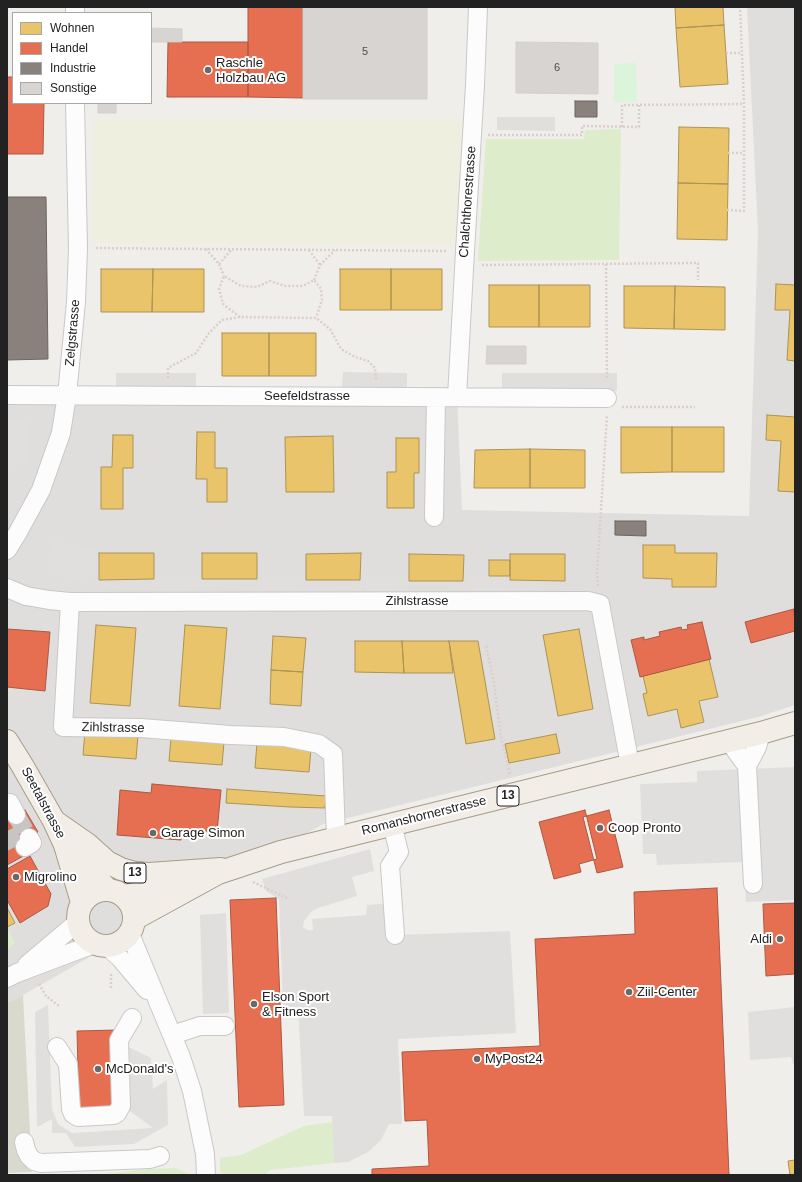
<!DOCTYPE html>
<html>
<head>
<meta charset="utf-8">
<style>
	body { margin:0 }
	#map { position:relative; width:802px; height:1182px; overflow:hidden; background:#f0eeeb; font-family:Helvetica,sans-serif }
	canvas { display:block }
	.frame { position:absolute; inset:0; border:8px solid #222; pointer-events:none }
	.legend { position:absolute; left:12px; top:12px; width:140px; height:92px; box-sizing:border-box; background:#fff; border:1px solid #a7a7a7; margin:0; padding:5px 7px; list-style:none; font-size:12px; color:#222 }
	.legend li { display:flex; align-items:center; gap:8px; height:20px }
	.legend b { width:20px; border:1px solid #a7a7a7 }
</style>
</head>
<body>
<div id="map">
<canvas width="802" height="1182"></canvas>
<div class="frame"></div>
<ul class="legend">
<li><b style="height:11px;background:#e9c46a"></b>Wohnen</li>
<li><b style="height:11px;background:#e76f51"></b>Handel</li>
<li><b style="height:11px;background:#8a817c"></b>Industrie</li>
<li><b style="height:11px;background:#d7d4d2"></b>Sonstige</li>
</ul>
</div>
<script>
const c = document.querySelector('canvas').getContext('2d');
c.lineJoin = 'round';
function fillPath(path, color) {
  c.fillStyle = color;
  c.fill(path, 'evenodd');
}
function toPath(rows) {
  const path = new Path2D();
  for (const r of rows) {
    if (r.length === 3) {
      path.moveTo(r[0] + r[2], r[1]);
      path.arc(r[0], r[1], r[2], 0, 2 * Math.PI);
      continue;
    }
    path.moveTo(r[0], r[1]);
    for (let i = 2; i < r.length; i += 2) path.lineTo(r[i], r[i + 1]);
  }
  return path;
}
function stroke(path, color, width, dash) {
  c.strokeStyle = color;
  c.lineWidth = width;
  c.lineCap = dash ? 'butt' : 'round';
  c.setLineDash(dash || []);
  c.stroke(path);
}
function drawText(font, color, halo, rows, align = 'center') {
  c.font = font + ' Helvetica,sans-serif';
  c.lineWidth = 4;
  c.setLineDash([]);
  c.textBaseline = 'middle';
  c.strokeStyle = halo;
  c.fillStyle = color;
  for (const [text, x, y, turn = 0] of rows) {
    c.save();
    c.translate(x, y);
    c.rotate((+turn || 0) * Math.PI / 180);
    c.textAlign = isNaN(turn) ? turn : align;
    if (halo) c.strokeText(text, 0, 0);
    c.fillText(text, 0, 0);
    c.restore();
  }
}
const residential = toPath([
	[747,7,795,7,795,705,758,717,323,824,23,995,7,1003,7,395,457,397,462,510,749,516,758,231]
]);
const construction = toPath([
	[23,995,32,1172,7,1173,7,1003]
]);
const farmland = toPath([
	[94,119,462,120,455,246,92,243]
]);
const grass = toPath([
	[621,129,619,260,478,261,486,139,584,139,585,130],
	[9,931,15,943,7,951,7,932],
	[333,1122,334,1163,270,1170,264,1175,225,1175,220,1172,220,1158,241,1155,304,1126],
	[176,1168,190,1175,96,1175,148,1169]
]);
const park = toPath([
	[636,63,637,102,614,102,614,64]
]);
const parking = toPath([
	[497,117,555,117,555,131,497,130],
	[343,372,407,373,407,390,342,388],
	[116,373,196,373,196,390,116,390],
	[502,373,617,373,617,391,502,391],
	[7,420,26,420,26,464,7,465],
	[51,541,82,546,95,547,95,573,79,579,47,574],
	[158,576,193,576,193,593,158,593],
	[262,576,297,576,297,593,262,593],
	[366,576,401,576,401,593,366,593],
	[470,576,506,576,505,593,470,593],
	[795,767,795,900,746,902,744,862,657,865,656,854,643,854,640,784,697,782,697,771],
	[370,849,374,871,352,877,357,896,318,908,312,911,304,921,303,927,307,930,313,930,312,919,366,915,367,905,393,903,395,935,510,931,516,1033,398,1039,402,1124,389,1124,381,1140,368,1152,348,1162,334,1163,332,1116,304,1116,298,1007,283,1007,279,899,266,891,262,879],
	[226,913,229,1013,203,1014,200,915],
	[48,1005,52,1109,58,1124,72,1133,153,1128,126,1108,122,1044,151,1058,153,1089,167,1080,168,1125,134,1144,75,1147,66,1133,52,1133,52,1119,37,1127,35,1012],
	[795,1007,795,1064,793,1064,791,1057,750,1060,748,1012]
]);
const homes = toPath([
	[675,7,723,7,724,25,676,28,675,7],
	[724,25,728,84,680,87,676,28,724,25],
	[679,127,729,128,728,184,678,183,679,127],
	[678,183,728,184,727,240,677,239,678,183],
	[101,269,153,269,152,312,101,312,101,269],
	[153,269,204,269,204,312,152,312,153,269],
	[340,269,391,269,391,310,340,310,340,269],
	[391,269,442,269,442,310,391,310,391,269],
	[776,284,795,285,795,361,787,360,790,310,775,310,776,284],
	[489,285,539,285,539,327,489,327,489,285],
	[539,285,590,285,590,327,539,327,539,285],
	[624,286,675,286,674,329,624,328,624,286],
	[675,286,725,287,725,330,674,329,675,286],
	[222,333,269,333,269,376,222,376,222,333],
	[269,333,316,333,316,376,269,376,269,333],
	[767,415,795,417,795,492,778,491,781,441,766,440,767,415],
	[621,427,672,427,672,472,621,473,621,427],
	[672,427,724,427,724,472,672,472,672,427],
	[197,432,215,432,215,468,227,468,227,502,207,502,207,479,196,479,197,432],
	[113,435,133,435,133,468,123,468,123,509,101,509,101,467,112,467,113,435],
	[333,436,334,492,286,492,285,437,333,436],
	[396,438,419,438,419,473,414,473,414,508,387,508,387,472,396,472,396,438],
	[530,449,530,488,474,488,475,450,530,449],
	[530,449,585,450,585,488,530,488,530,449],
	[643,545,675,545,675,553,717,553,716,587,672,587,672,579,643,578,643,545],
	[99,553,154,553,154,579,99,580,99,553],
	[202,553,257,553,257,579,202,579,202,553],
	[361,553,360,580,306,580,306,554,361,553],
	[409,554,464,555,463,581,409,581,409,554],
	[510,554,565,554,565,581,510,580,510,554],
	[489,560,510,560,510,576,489,576,489,560],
	[96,625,136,628,130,706,90,703,96,625],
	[185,625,227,628,220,709,179,706,185,625],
	[579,629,593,709,558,716,543,635,579,629],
	[273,636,306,638,303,672,271,670,273,636],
	[355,641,402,641,404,673,355,672,355,641],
	[402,641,449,641,453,673,404,673,402,641],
	[449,641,478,641,495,739,466,744,449,641],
	[709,659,718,697,699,701,704,722,681,728,677,709,648,716,643,694,647,693,643,676,709,659],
	[271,670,303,672,301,706,270,704,271,670],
	[85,731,138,735,136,759,83,755,85,731],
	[556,734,560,753,509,763,505,744,556,734],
	[171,738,224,742,222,765,169,761,171,738],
	[257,743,311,748,309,772,255,768,257,743],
	[227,789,326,796,325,808,290,807,226,803,227,789],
	[7,908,15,923,7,927,7,908],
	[795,1160,795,1175,790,1175,788,1161,795,1160]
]);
const shops = toPath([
	[248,7,303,7,303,98,248,97,248,7],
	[168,42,248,42,248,97,167,97,168,42],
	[7,77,13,77,13,103,44,103,43,154,7,154,7,77],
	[794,609,795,631,751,643,745,622,794,609],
	[702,622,711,659,640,677,631,640,644,637,644,640,660,636,659,632,681,627,682,630,688,629,687,625,702,622],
	[7,629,50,632,45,691,7,687,7,629],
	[152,784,221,790,217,832,181,829,181,840,117,835,120,790,151,793,152,784],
	[25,810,38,832,22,841,29,853,7,865,7,820,25,810],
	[585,810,597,859,579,864,581,872,554,879,539,822,585,810],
	[609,810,623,867,597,873,583,817,609,810],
	[30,856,51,894,48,906,20,923,7,900,7,869,30,856],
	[717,888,729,1175,372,1175,372,1169,429,1166,427,1120,405,1121,402,1052,540,1046,535,939,635,934,634,892,717,888],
	[276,898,284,1105,239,1107,230,900,276,898],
	[795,903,795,974,766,976,763,904,795,903],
	[117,1030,119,1107,79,1108,77,1031,117,1030]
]);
const industry = toPath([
	[575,101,597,101,597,117,575,117,575,101],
	[7,197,46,197,48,359,7,360,7,197],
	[615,521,646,521,646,536,615,535,615,521]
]);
const building = toPath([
	[303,7,427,7,427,99,303,99,303,7],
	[151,28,182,29,182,42,151,42,151,28],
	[516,42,598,43,598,94,516,93,516,42],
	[98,103,116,103,116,113,98,113,98,103],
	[487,346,526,346,526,364,486,364,487,346]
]);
const minorTunnel = toPath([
	[16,815,29,838],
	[7,831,17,851]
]);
const path = toPath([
	[726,53,742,53],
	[622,127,622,105,744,104],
	[488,135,582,135,582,126,639,127,639,105],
	[728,153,743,153],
	[727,210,744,211,744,104,740,7],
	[96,248,447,251],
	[206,249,219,264,224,276],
	[309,250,320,265],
	[219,264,232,249],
	[606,264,607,380],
	[482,265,698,263,698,280],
	[314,280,320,265,335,250],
	[240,317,223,304,219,289,224,276,241,286,257,287,270,281,285,286,303,286,314,280,321,289,322,300,316,318],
	[168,378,168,368,196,353,209,333,222,320,240,317,316,318,330,329,341,349,355,357,368,361,375,368,376,380],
	[622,407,695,407],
	[598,586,597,573,607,415],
	[486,646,493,677,501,737,510,775],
	[253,882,289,899],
	[111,974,111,988],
	[39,984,46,996,59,1006]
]);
const minor = toPath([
	[75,7,75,13],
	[7,395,607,398],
	[457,397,465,251,475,85,478,7],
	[434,517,436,397],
	[7,550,17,534,41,490,61,433,67,395,76,302,78,248,75,103],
	[7,588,26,596,49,600,70,602,588,601,600,604,630,765],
	[70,602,63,727,141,728,230,735,284,737,319,744,333,754,336,837],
	[728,740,747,766],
	[7,805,10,803,16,815],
	[392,824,399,852,390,866,395,935],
	[25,847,32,843,29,838],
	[753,884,747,766,757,747,761,733],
	[130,934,181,1057,192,1091,205,1154,206,1175],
	[108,947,120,958,147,990],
	[27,965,78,922],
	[7,978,17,973,94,944],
	[172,1035,200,1026,225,1026],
	[57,1047,68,1064,71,1109,73,1114,78,1117,114,1115,117,1113,121,1106,119,1040,132,1018],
	[24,1142,26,1150,29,1156,34,1161,41,1163,150,1159,160,1156]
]);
const major = toPath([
	[7,741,22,765,54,821,65,845,82,902],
	[54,821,87,844,107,862,121,869,135,873,149,874,221,869],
	[69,849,108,890],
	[106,918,28],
	[123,896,153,892,183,883],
	[134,919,218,873,281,852,761,733,795,723]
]);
const markers = [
	[208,70,4,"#6a6968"],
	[600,828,4,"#6a6968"],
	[153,833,4,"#6a6968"],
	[16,877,4,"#6a6968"],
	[780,939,4,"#6a6968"],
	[629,992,4,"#6a6968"],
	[254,1004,4,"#6a6968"],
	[477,1059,4,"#6a6968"],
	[98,1069,4,"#6a6968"]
];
const numberNames = [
	["5",365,52],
	["6",557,68]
];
const shields = [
	[508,796,22],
	[135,873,22]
];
const shieldNames = [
	["13",508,796],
	["13",135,873]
];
const poiNames = [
	["Raschle",216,63],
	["Holzbau AG",216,78],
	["Coop Pronto",608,828],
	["Garage Simon",161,833],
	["Migrolino",24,877],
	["Aldi",772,939,"right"],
	["Ziil-Center",637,992],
	["Elson Sport",262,997],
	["& Fitness",262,1012],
	["MyPost24",485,1059],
	["McDonald's",106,1069]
];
const streetNames = [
	["Chalchthorestrasse",468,202,-86],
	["Zelgstrasse",73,333,-85],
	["Seefeldstrasse",307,396],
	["Zihlstrasse",417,601],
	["Zihlstrasse",113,728,1],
	["Seetalstrasse",43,803,62],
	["Romanshornerstrasse",424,816,-14]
];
fillPath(residential, '#dfdedc');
fillPath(construction, '#d9d9cd');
fillPath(farmland, '#efefdf');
fillPath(grass, '#ddeccb');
fillPath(park, '#daf5da');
fillPath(parking, '#e0dfde');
fillPath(homes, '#e9c46a');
stroke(homes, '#ad9354', 1);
fillPath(shops, '#e76f51');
stroke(shops, '#ac5843', 1);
fillPath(industry, '#8a817c');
stroke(industry, '#6b6461', 1);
fillPath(building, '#d7d4d2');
stroke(building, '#d3d0cc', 1);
stroke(minorTunnel, '#c7c5c3', 18, [18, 9]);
stroke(minor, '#c9c8c7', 20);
stroke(major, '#a79c86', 24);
stroke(path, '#dccecd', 2.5, [2, 2]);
stroke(minor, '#fdfcfc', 18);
stroke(major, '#f3ede7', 22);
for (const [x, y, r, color] of markers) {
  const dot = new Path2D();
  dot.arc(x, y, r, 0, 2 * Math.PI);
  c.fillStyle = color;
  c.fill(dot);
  stroke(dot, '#fff', 1.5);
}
drawText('11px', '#4f4e4e', null, numberNames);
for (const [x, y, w] of shields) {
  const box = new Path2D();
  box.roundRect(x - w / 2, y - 10, w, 20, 3);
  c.fillStyle = '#fff';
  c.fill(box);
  stroke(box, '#222', 1);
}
drawText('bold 12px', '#222', null, shieldNames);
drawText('13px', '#222', '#fff', poiNames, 'left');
drawText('13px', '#222', '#fff', streetNames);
</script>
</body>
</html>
